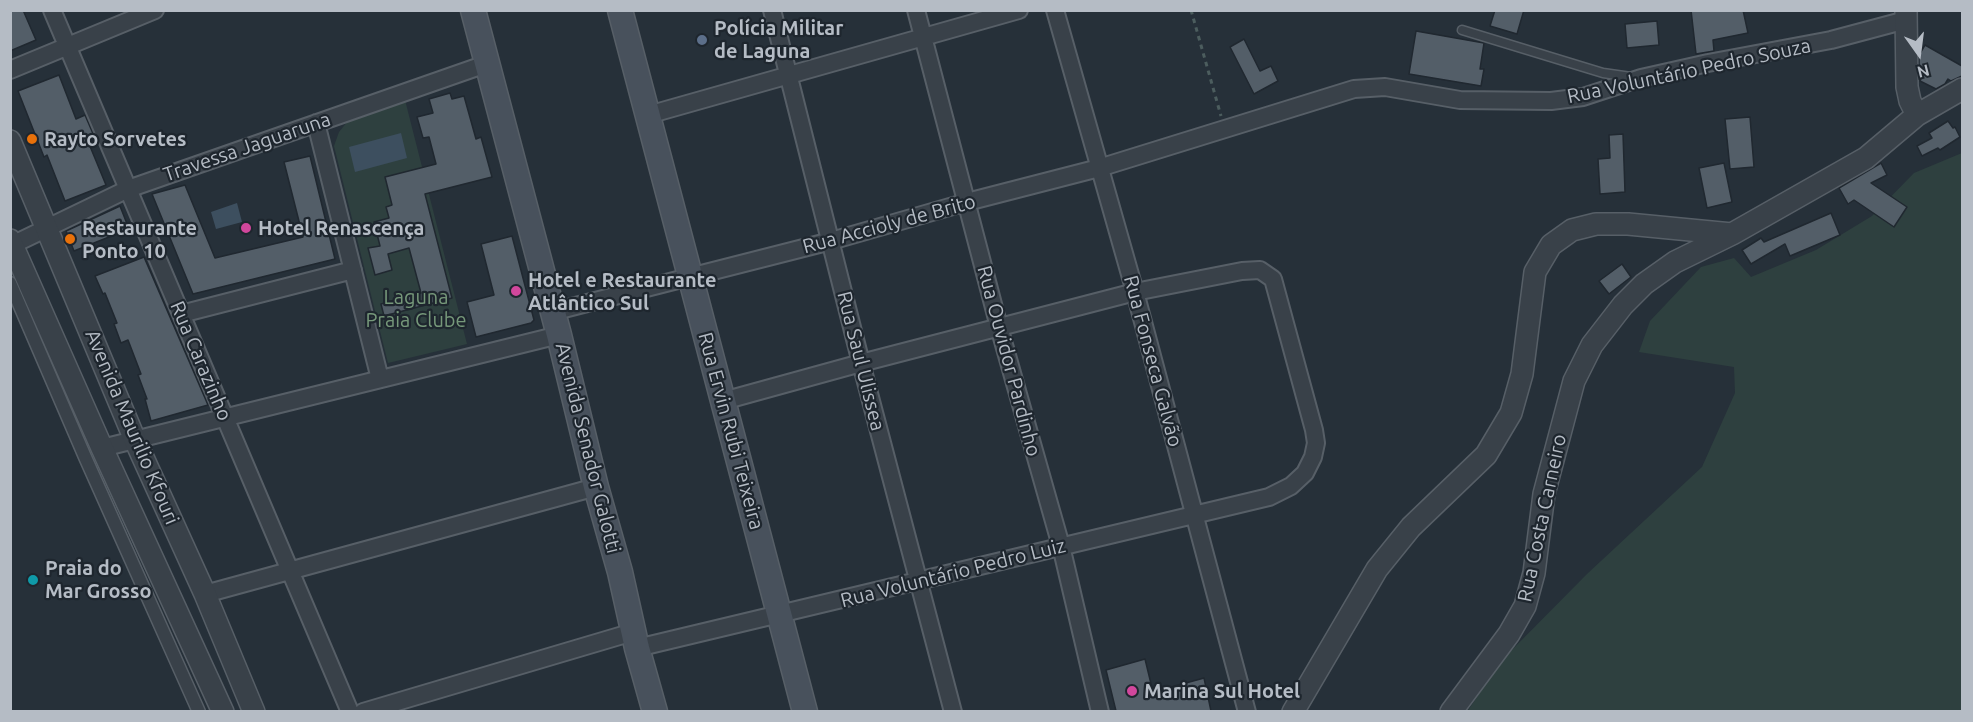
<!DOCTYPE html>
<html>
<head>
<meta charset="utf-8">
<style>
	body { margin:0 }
	#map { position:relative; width:1973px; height:722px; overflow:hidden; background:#263039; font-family:Ubuntu,sans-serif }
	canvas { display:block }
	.frame { position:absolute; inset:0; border:12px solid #b5bcc5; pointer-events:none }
	.north { position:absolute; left:1889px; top:24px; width:60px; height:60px; -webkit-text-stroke:4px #1e262e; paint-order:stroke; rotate:166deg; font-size:16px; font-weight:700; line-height:24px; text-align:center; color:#b5bcc5 }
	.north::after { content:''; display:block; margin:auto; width:21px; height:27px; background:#b5bcc5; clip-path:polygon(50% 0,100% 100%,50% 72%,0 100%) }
</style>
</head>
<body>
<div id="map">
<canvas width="1973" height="722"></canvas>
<div class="frame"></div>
<div class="north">N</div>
</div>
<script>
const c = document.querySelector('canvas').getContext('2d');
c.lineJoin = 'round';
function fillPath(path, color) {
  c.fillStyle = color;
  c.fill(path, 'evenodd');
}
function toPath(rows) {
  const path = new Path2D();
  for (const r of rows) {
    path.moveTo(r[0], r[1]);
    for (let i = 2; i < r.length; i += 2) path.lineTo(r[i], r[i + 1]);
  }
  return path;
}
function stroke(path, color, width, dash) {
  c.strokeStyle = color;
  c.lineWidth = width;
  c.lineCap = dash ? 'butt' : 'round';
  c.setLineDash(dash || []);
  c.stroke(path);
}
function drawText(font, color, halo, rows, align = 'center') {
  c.font = font + ' Ubuntu,sans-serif';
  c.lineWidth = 4.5;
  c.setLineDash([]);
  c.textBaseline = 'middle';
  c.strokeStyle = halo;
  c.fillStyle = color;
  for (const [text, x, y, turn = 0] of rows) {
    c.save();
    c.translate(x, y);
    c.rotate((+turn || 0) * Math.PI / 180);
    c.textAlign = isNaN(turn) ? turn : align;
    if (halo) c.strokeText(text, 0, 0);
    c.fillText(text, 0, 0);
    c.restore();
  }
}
const green = toPath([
	[405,100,467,344,388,363,334,146,339,132,348,121],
	[1962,153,1962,711,1467,712,1501,661,1587,574,1702,467,1735,393,1734,367,1639,352,1650,321,1701,267,1734,258,1751,277,1816,250,1872,216,1914,173]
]);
const water = toPath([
	[401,133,407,158,355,172,349,147],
	[237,203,242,222,216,229,211,212]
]);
const building = toPath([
	[10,10,23,10,36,40,10,51,10,10],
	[1495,10,1524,10,1517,34,1490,26,1495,10],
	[1691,10,1743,10,1748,33,1713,40,1714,51,1696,54,1691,10],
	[1657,21,1659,45,1627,48,1625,24,1657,21],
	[1416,31,1484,43,1480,69,1484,69,1481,86,1409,74,1416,31],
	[1244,39,1260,71,1271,66,1278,81,1254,94,1230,47,1244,39],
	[1925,45,1962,66,1962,76,1951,81,1948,79,1945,84,1936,89,1920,81,1925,69,1919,65,1919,55,1925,45],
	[59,75,76,119,85,115,94,136,87,139,106,185,65,201,47,155,44,157,18,91,59,75],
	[450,93,452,99,464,96,476,139,481,137,492,177,425,194,452,298,384,316,381,304,421,293,409,248,388,254,392,270,375,275,368,248,380,246,374,222,389,218,386,207,392,205,385,177,436,164,429,137,423,138,417,117,433,113,429,99,450,93],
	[1750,117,1754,167,1730,169,1725,119,1750,117],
	[1948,121,1953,128,1955,127,1960,137,1940,150,1938,148,1922,156,1917,146,1932,138,1929,133,1948,121],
	[1623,134,1625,192,1600,194,1598,159,1610,158,1609,135,1623,134],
	[310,156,335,259,193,294,152,194,185,185,215,258,303,237,284,162,310,156],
	[1724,163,1732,202,1707,208,1699,168,1724,163],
	[1881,163,1887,175,1871,183,1907,207,1894,227,1854,200,1848,204,1839,188,1881,163],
	[120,206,129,229,74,251,66,231,120,206],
	[1831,213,1840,235,1790,256,1785,244,1751,264,1742,250,1761,238,1764,242,1831,213],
	[512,236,534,320,531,323,476,337,467,302,494,295,481,244,512,236],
	[144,257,208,405,151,421,145,399,147,399,138,375,141,374,128,340,121,343,114,324,117,323,105,293,103,294,95,276,144,257],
	[1622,264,1631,277,1609,294,1599,281,1622,264],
	[1145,659,1153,692,1204,678,1211,711,1116,711,1106,670,1145,659]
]);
const path = toPath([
	[1191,10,1221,116]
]);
const service = toPath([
	[1462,30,1603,73,1631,77]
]);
const pedestrian = toPath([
	[10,283,85,457,199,712]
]);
const minor = toPath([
	[52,10,350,712],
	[772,10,861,363,953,712],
	[916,10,999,327,1061,546,1100,712],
	[1055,10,1135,292,1247,712],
	[10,70,155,10],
	[648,115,1019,10],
	[316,123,380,379],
	[12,245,128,189,486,64],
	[552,312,831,241,967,202,1099,168,1354,89,1385,87,1460,100,1551,101,1583,97,1641,78,1708,63,1831,40,1906,20],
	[181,314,353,270],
	[102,448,559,335],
	[205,594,596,487],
	[637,648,1269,497,1291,486,1305,473,1313,457,1316,443,1314,430,1273,279,1260,270,1242,271,1135,292,861,363,723,401],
	[363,712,633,632]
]);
const tertiary = toPath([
	[1906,10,1907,87,1910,101,1917,115],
	[10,141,135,440,205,594,254,712],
	[10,240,102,448,223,712],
	[1293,712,1377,569,1411,527,1486,455,1511,413,1522,374,1535,272,1551,245,1572,230,1596,224,1628,224,1732,234,1866,158,1917,115,1962,89],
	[1451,712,1509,634,1525,606,1534,573,1544,494,1574,381,1592,345,1623,305,1644,284,1675,262,1732,234]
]);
const secondary = toPath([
	[473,10,559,335,596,487,620,572,637,648,655,712],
	[620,10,805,712]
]);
const markers = [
	[702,40,6,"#5c6f8a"],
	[32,139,6,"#e8710a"],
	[246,228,6,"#d1479c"],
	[70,239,6,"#e8710a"],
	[516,291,6,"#d1479c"],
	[33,580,6,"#0f9aa8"],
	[1132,691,6,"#d1479c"]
];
const poiNames = [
	["Polícia Militar",714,28],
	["de Laguna",714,51],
	["Rayto Sorvetes",44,139],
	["Restaurante",82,228],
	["Ponto 10",82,251],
	["Hotel Renascença",258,228],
	["Hotel e Restaurante",528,280],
	["Atlântico Sul",528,303],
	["Praia do",45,568],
	["Mar Grosso",45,591],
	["Marina Sul Hotel",1144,691]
];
const streetNames = [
	["Rua Voluntário Pedro Souza",1689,71,-12],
	["Travessa Jaguaruna",247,147,-19],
	["Rua Accioly de Brito",889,224,-15],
	["Rua Carazinho",201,361,67],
	["Rua Saul Ulissea",861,361,76],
	["Rua Ouvidor Pardinho",1009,361,75],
	["Rua Fonseca Galvão",1153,361,75],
	["Avenida Maurilio Kfouri",132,427,67],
	["Rua Ervin Rubi Teixeira",731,431,75],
	["Avenida Senador Galotti",588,448,76],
	["Rua Costa Carneiro",1542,518,-78],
	["Rua Voluntário Pedro Luiz",953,573,-14]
];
const parkNames = [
	["Laguna",416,297],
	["Praia Clube",416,320]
];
fillPath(green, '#2e403f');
fillPath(water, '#3d4f5f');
fillPath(building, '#535e68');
stroke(building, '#202830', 1.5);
stroke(service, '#575f67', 11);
stroke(pedestrian, '#575f67', 15);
stroke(minor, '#575f67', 20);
stroke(tertiary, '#575f67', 24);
stroke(secondary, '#575f67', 27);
stroke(path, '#4c5d5e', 3, [4.5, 4.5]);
stroke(service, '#394149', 8);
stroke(pedestrian, '#394149', 12);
stroke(minor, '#394149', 16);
stroke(tertiary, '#394149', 21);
stroke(secondary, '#48515c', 24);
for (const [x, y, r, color] of markers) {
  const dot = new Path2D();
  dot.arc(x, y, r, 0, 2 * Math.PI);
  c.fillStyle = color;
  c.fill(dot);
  stroke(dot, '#1e262e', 2);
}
drawText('bold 20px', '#b5bcc5', '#1e262e', poiNames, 'left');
drawText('20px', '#b5bcc5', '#1e262e', streetNames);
drawText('20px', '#76987a', '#1e262e', parkNames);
</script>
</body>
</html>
